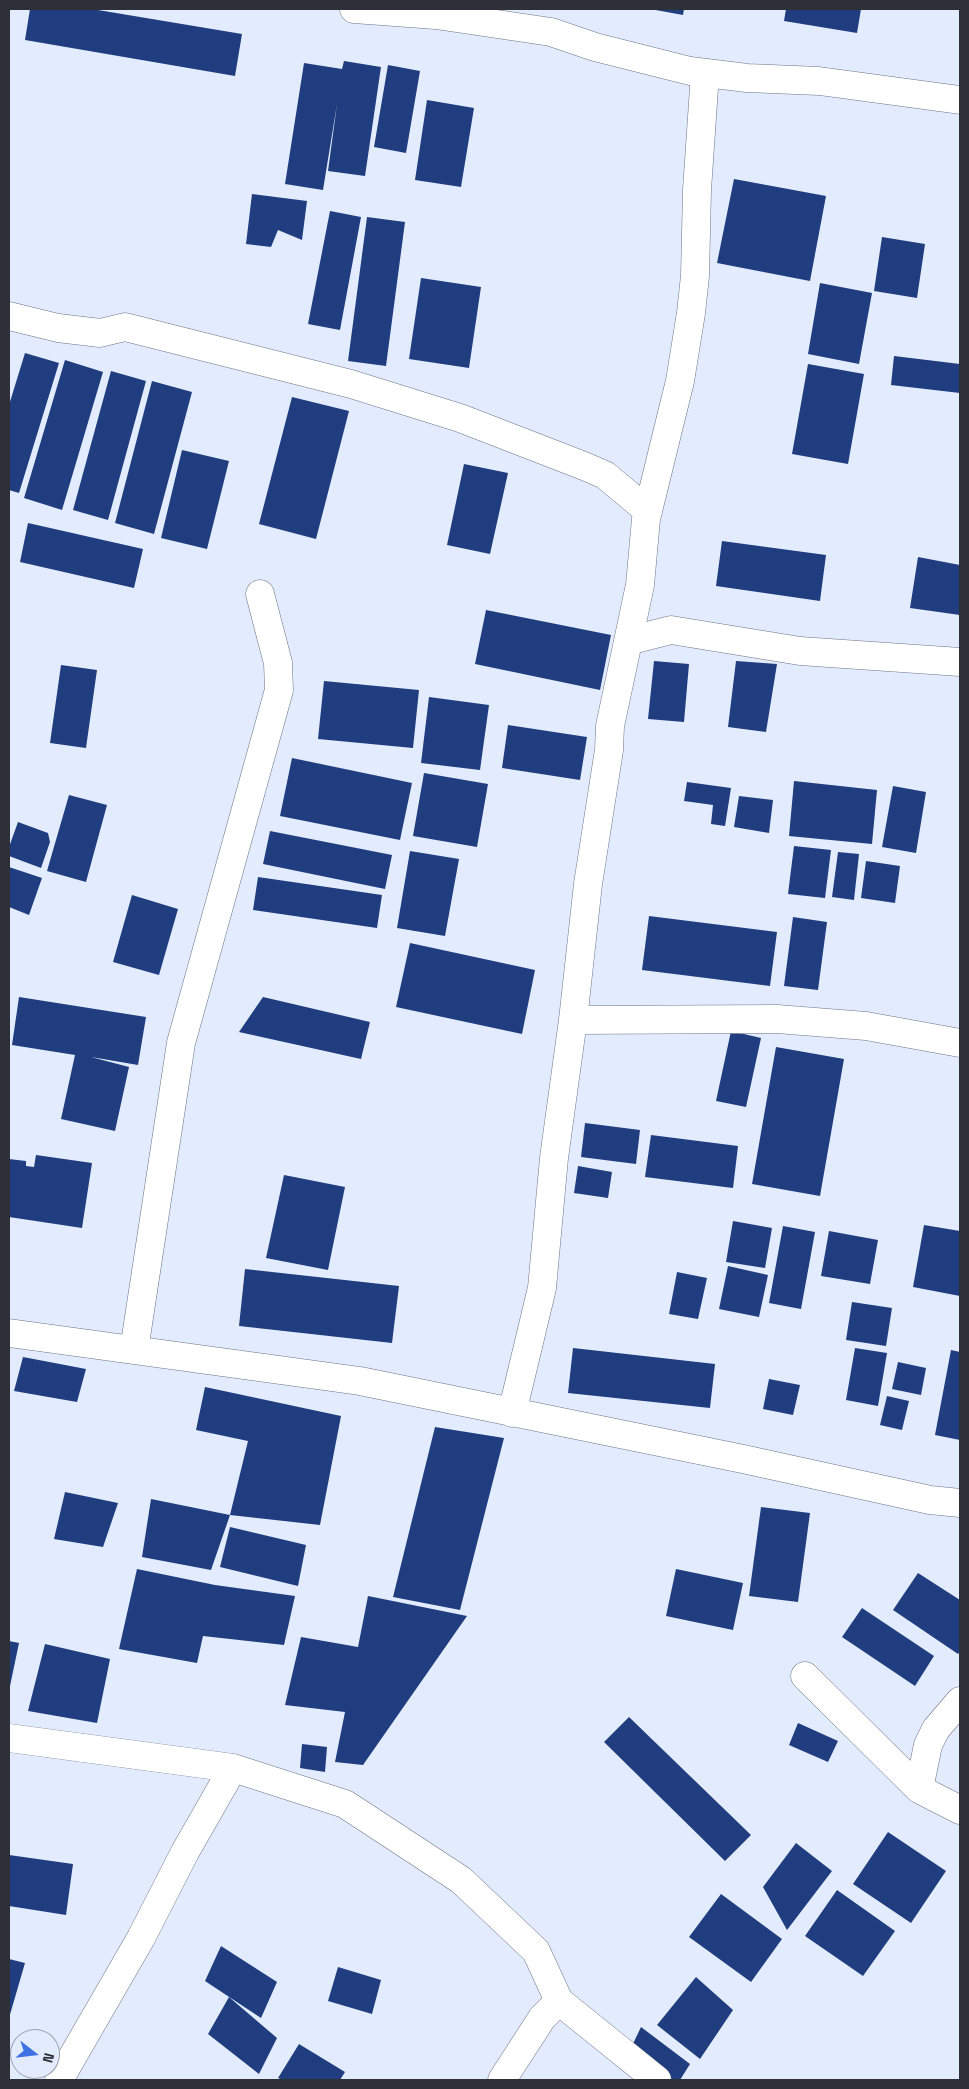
<!DOCTYPE html>
<html>
<head>
<meta charset="utf-8">
<style>
	body { margin:0 }
	#map { position:relative; width:969px; height:2089px; overflow:hidden; background:#e3ecfe; font-family:"Space Grotesk",sans-serif }
	canvas { display:block }
	.frame { position:absolute; inset:0; border:10px solid #2d3137; pointer-events:none }
	.north { position:absolute; left:10px; top:2029px; width:50px; height:50px; box-sizing:border-box; background:#e3ecfe; border:1px solid #9aa1ae; border-radius:50%; rotate:106deg; font-size:14px; font-weight:700; line-height:20px; text-align:center; color:#2d3137 }
	.north::after { content:''; display:block; margin:auto; width:18px; height:22px; background:#3f73e4; clip-path:polygon(50% 0,100% 100%,50% 72%,0 100%) }
</style>
</head>
<body>
<div id="map">
<canvas width="969" height="2089"></canvas>
<div class="frame"></div>
<div class="north">N</div>
</div>
<script>
const c = document.querySelector('canvas').getContext('2d');
c.lineJoin = 'round';
function fillPath(path, color) {
  c.fillStyle = color;
  c.fill(path, 'evenodd');
}
function toPath(rows) {
  const path = new Path2D();
  for (const r of rows) {
    path.moveTo(r[0], r[1]);
    for (let i = 2; i < r.length; i += 2) path.lineTo(r[i], r[i + 1]);
  }
  return path;
}
function stroke(path, color, width, dash) {
  c.strokeStyle = color;
  c.lineWidth = width;
  c.lineCap = dash ? 'butt' : 'round';
  c.setLineDash(dash || []);
  c.stroke(path);
}
const building = toPath([
	[30,9,92,9,242,34,235,76,25,40],
	[650,9,684,9,683,15],
	[786,9,861,9,857,33,784,21],
	[344,61,381,67,365,176,328,171,337,104,323,190,285,184,304,63,342,69],
	[388,65,420,71,406,153,374,147],
	[427,100,474,108,461,187,415,180],
	[734,179,826,196,810,281,717,263],
	[252,194,307,201,302,240,278,230,271,247,246,244],
	[330,211,361,217,340,330,308,324],
	[367,217,405,222,386,366,348,361],
	[882,237,925,244,917,298,874,291],
	[421,278,481,287,469,368,409,359],
	[820,283,872,293,859,364,808,354],
	[25,353,59,363,19,493,9,490,9,405],
	[894,356,960,364,960,393,891,385],
	[65,360,103,372,62,510,24,498],
	[808,364,864,374,848,464,792,454],
	[111,371,146,381,108,520,73,510],
	[152,381,192,392,154,534,115,523],
	[292,397,349,411,316,539,259,524],
	[182,450,229,461,207,549,161,538],
	[464,464,508,473,490,554,447,545],
	[28,523,143,549,134,588,20,562],
	[722,541,826,555,820,601,716,586],
	[918,557,960,565,960,615,910,608],
	[486,610,611,635,600,690,475,664],
	[654,661,689,664,684,722,648,719],
	[736,661,777,664,766,732,728,727],
	[61,665,97,670,86,748,50,743],
	[324,681,419,690,413,748,318,739],
	[429,697,489,705,480,770,421,763],
	[508,725,587,737,580,780,502,768],
	[292,758,412,783,400,840,280,816],
	[424,773,488,784,477,847,413,836],
	[794,781,877,790,872,844,789,836],
	[687,782,731,788,725,826,711,824,713,805,684,801],
	[893,786,926,792,916,853,882,847],
	[69,795,107,805,86,882,47,871],
	[739,796,773,800,769,833,734,827],
	[18,822,48,833,50,842,41,868,9,856,9,847],
	[270,831,392,855,385,889,263,864],
	[794,846,831,850,825,898,788,894],
	[410,851,459,859,445,936,397,928],
	[838,852,859,854,854,900,832,897],
	[866,861,900,866,895,903,861,898],
	[9,867,42,878,29,915,9,907],
	[258,877,382,895,377,928,253,910],
	[132,895,178,909,159,975,113,962],
	[649,916,777,932,770,986,642,970],
	[793,917,827,922,818,990,784,986],
	[410,943,535,970,522,1034,396,1007],
	[19,997,146,1017,138,1065,91,1057,129,1067,115,1131,61,1119,75,1055,12,1045],
	[263,997,370,1022,361,1059,239,1032],
	[731,1031,761,1038,746,1107,716,1101],
	[776,1047,844,1059,820,1196,752,1184],
	[585,1123,640,1130,636,1164,581,1157],
	[651,1135,738,1146,733,1188,645,1177],
	[36,1155,92,1163,82,1228,9,1217,9,1159,26,1161,26,1166,34,1167],
	[578,1166,612,1172,608,1198,574,1193],
	[284,1175,345,1187,328,1270,266,1258],
	[733,1221,772,1228,765,1268,726,1262],
	[924,1225,960,1231,960,1296,913,1287],
	[783,1226,815,1232,801,1309,769,1303],
	[829,1231,878,1240,870,1284,821,1276],
	[728,1266,768,1275,759,1317,719,1309],
	[245,1269,399,1286,392,1343,239,1326],
	[677,1272,707,1278,698,1319,669,1314],
	[852,1302,892,1308,886,1346,846,1340],
	[573,1348,715,1364,710,1408,568,1393],
	[855,1348,887,1353,878,1406,846,1400],
	[951,1350,960,1352,960,1440,935,1435],
	[23,1357,86,1369,77,1402,14,1391],
	[898,1362,926,1368,921,1395,892,1389],
	[769,1379,800,1385,793,1415,763,1409],
	[205,1387,341,1416,320,1525,230,1515,211,1570,142,1557,151,1499,230,1515,248,1441,196,1430],
	[887,1396,909,1401,902,1430,880,1425],
	[435,1427,504,1438,460,1610,393,1597],
	[65,1492,118,1503,103,1547,54,1539],
	[761,1507,810,1513,798,1602,749,1596],
	[230,1527,306,1545,298,1586,220,1567],
	[137,1569,215,1585,295,1596,284,1645,203,1636,197,1663,119,1649],
	[676,1569,743,1583,733,1630,666,1616],
	[918,1573,960,1600,960,1651,958,1654,893,1610],
	[368,1596,467,1616,363,1765,335,1762,345,1712,285,1705,301,1637,358,1647],
	[862,1608,934,1656,915,1686,842,1637],
	[9,1641,19,1643,10,1686,9,1686],
	[45,1644,110,1659,97,1723,28,1711],
	[629,1717,751,1835,725,1861,604,1742],
	[798,1723,838,1741,828,1762,789,1745],
	[302,1744,327,1747,325,1772,300,1768],
	[888,1832,946,1871,911,1923,853,1884],
	[796,1843,832,1871,787,1930,763,1887],
	[9,1855,73,1864,66,1915,9,1906],
	[837,1890,895,1931,863,1976,805,1936],
	[721,1894,782,1939,751,1982,689,1937],
	[221,1946,277,1982,261,2018,205,1981],
	[9,1959,25,1963,9,2018],
	[338,1967,381,1980,372,2014,328,2001],
	[696,1977,733,2010,700,2059,657,2025],
	[229,1997,277,2038,259,2074,208,2034],
	[641,2027,690,2064,680,2080,671,2080,631,2048],
	[299,2044,345,2072,340,2080,283,2080,278,2078]
]);
const minor = toPath([
	[354,9,436,15,551,32,595,47,690,71,747,78,819,81,960,100],
	[9,316,58,328,100,333,125,327,351,384,460,418,584,466,605,475,648,511],
	[628,641,671,630,800,651,960,662],
	[573,1020,777,1019,866,1026,960,1043],
	[9,1333,360,1381,743,1459,930,1500,960,1503],
	[134,1350,181,1043,279,690,278,663,260,594],
	[512,1413,542,1288,554,1158,573,1020,588,884,609,750,610,726,640,585,646,519,680,381,691,313,695,276,697,190,705,73],
	[805,1676,919,1789,960,1810],
	[9,1738,233,1768,345,1804,461,1880,536,1951,559,2001,657,2080],
	[919,1789,928,1745,936,1729,960,1701],
	[59,2080,141,1938,185,1852,233,1768],
	[502,2080,542,2018,559,2001]
]);
fillPath(building, '#203e7f');
stroke(minor, '#6c7484', 29);
stroke(minor, '#fff', 28);
</script>
</body>
</html>
